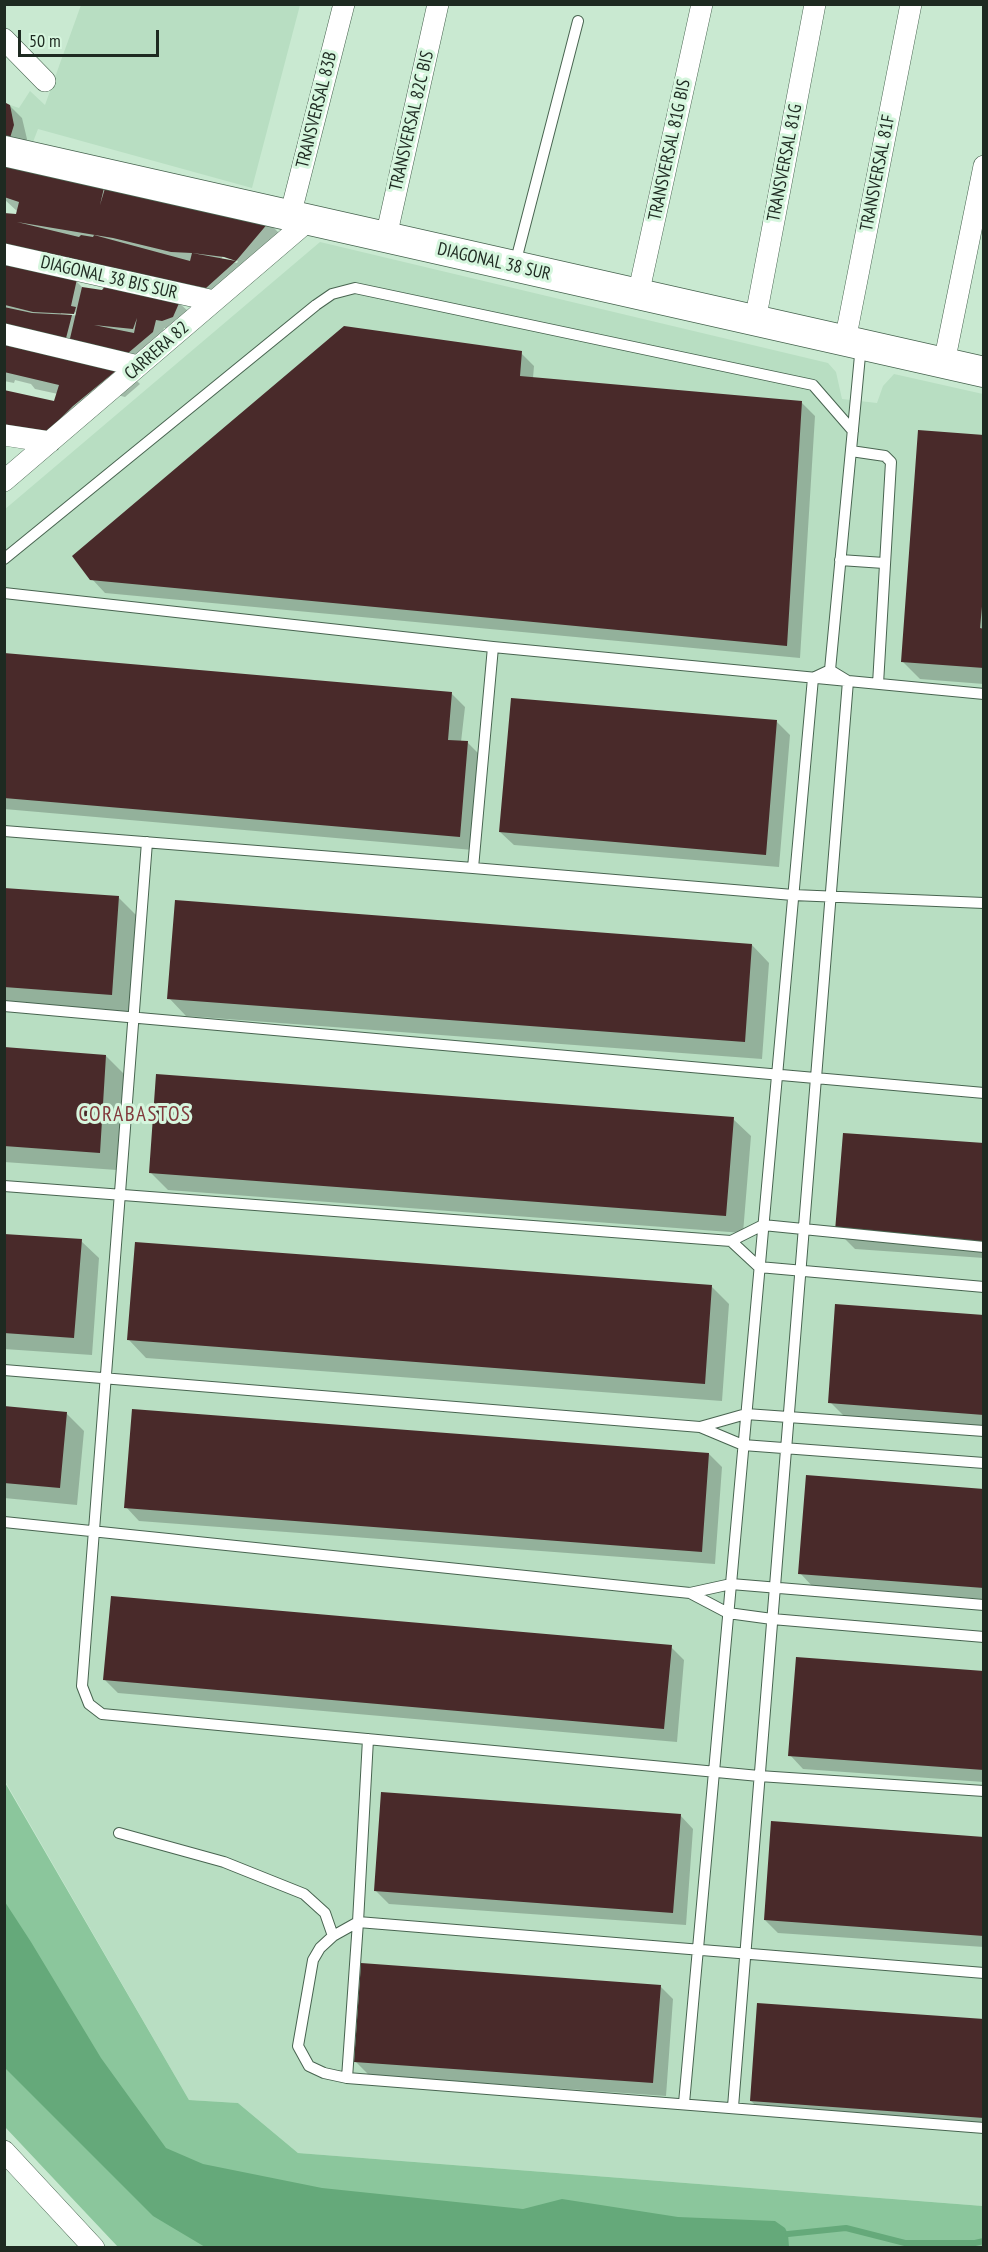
<!DOCTYPE html>
<html>
<head>
<meta charset="utf-8">
<style>
	body { margin:0 }
	#map { position:relative; width:988px; height:2252px; overflow:hidden; background:#c9e9d1; font-family:"PT Sans Narrow",sans-serif }
	canvas { display:block }
	.frame { position:absolute; inset:0; border:6px solid #1e2a21; pointer-events:none }
	.scale { position:absolute; left:18px; top:30px; width:141px; height:27px; box-sizing:border-box; border:3px solid #1e2a21; border-top:0; padding-left:8px; font-size:18px; line-height:21px; white-space:nowrap; color:#1e2a21; -webkit-text-stroke:4px #d6f6de; paint-order:stroke }
</style>
</head>
<body>
<div id="map">
<canvas width="988" height="2252"></canvas>
<div class="frame"></div>
<div class="scale">50 m</div>
</div>
<script>
const c = document.querySelector('canvas').getContext('2d');
c.lineJoin = 'round';
function fillPath(path, color) {
  c.fillStyle = color;
  c.fill(path, 'evenodd');
}
function toPath(rows) {
  const path = new Path2D();
  for (const r of rows) {
    path.moveTo(r[0], r[1]);
    for (let i = 2; i < r.length; i += 2) path.lineTo(r[i], r[i + 1]);
  }
  return path;
}
function stroke(path, color, width, dash) {
  c.strokeStyle = color;
  c.lineWidth = width;
  c.lineCap = dash ? 'butt' : 'round';
  c.setLineDash(dash || []);
  c.stroke(path);
}
function drawText(font, color, halo, rows, align = 'center') {
  c.font = font + ' "PT Sans Narrow",sans-serif';
  c.lineWidth = 6;
  c.setLineDash([]);
  c.textBaseline = 'middle';
  c.strokeStyle = halo;
  c.fillStyle = color;
  for (const [text, x, y, turn = 0] of rows) {
    c.save();
    c.translate(x, y);
    c.rotate((+turn || 0) * Math.PI / 180);
    c.textAlign = isNaN(turn) ? turn : align;
    if (halo) c.strokeText(text, 0, 0);
    c.fillText(text, 0, 0);
    c.restore();
  }
}
const built = toPath([
	[81,5,300,5,252,188,38,129,33,142,10,138,14,125,10,105,19,108,30,91,45,105],
	[320,242,828,363,836,372,842,399,877,403,883,386,894,374,983,394,983,2206,298,2153,238,2103,189,2100,5,1781,4,510]
]);
const green = toPath([
	[4,1781,189,2100,238,2103,298,2153,983,2206,983,2247,118,2247,5,2127]
]);
const water = toPath([
	[5,1902,31,1942,101,2058,166,2148,203,2164,322,2188,523,2209,562,2199,678,2217,775,2221,785,2228,788,2234,789,2247,205,2247,153,2216,5,2068]
]);
const shadow = toPath([
	[4,104,9,105,22,118,27,139,23,150,4,145],
	[4,158,269,223,282,236,220,301,4,260,18,212,4,199],
	[223,255,238,261,237,263,221,260],
	[4,267,76,281,84,289,179,303,188,311,171,329,164,328,161,341,122,366,140,384,125,397,117,395,55,441,59,404,58,394,35,389,31,384,15,380,14,383,4,381],
	[61,311,81,313,81,316,61,314],
	[521,353,534,366,533,378,802,403,815,416,800,658,105,593,92,579],
	[984,437,984,684,920,679,902,661],
	[4,655,451,693,465,707,461,742,468,743,481,756,473,850,4,809],
	[777,722,790,735,779,867,514,845,500,832],
	[4,889,118,897,136,915,129,1012,4,1003],
	[752,945,769,963,762,1059,186,1016,169,998],
	[4,1049,106,1056,124,1074,117,1170,4,1162],
	[733,1119,751,1136,743,1233,168,1190,150,1172],
	[984,1145,984,1258,855,1249,837,1231],
	[4,1235,81,1241,99,1258,92,1355,4,1349],
	[711,1286,729,1304,722,1401,146,1358,129,1340],
	[984,1317,984,1430,848,1420,830,1402],
	[4,1407,66,1413,84,1431,77,1505,4,1498],
	[709,1454,722,1467,715,1564,139,1521,126,1507],
	[984,1490,984,1599,813,1587,800,1573],
	[671,1647,684,1660,677,1742,118,1693,105,1680],
	[984,1673,984,1782,803,1769,790,1755],
	[680,1815,693,1829,686,1925,389,1904,375,1890],
	[984,1838,984,1947,778,1933,765,1920],
	[660,1986,673,1999,666,2096,369,2075,355,2061],
	[984,2021,984,2130,765,2114,751,2101]
]);
const stream = toPath([
	[788,2234,846,2228,905,2243,975,2243,984,2241]
]);
const building = toPath([
	[4,102,10,105,14,125,10,138,4,136],
	[4,157,106,179,100,205,106,185,269,222,236,261,224,257,192,253,236,261,206,288,4,250,4,213,16,214,19,202,4,197],
	[17,222,113,238,171,252,192,253,190,261,94,235,93,237,81,235,79,237],
	[5,265,77,279,71,306,76,307,74,314,33,312,5,305],
	[107,284,180,301,173,317,162,321,156,320,153,332,121,359,68,347,82,287,102,290],
	[137,318,134,333,94,325,133,329],
	[4,307,32,313,72,315,64,346,4,332],
	[344,326,522,351,520,376,802,401,787,646,90,580,72,556],
	[4,335,123,365,73,406,46,433,4,425,4,390,54,401,59,385,4,372],
	[918,430,984,435,984,585,980,628,984,629,984,668,901,662],
	[4,653,452,692,448,740,468,741,460,837,4,798],
	[511,698,777,720,766,855,499,832],
	[4,888,119,896,112,995,4,987],
	[175,900,752,944,745,1042,167,999],
	[4,1047,106,1055,100,1153,4,1146],
	[156,1074,734,1117,726,1216,149,1173],
	[843,1133,984,1143,984,1243,835,1231],
	[4,1234,82,1239,74,1338,4,1333],
	[135,1242,712,1285,705,1384,127,1340],
	[835,1304,984,1315,984,1415,828,1403],
	[4,1406,67,1412,60,1488,4,1483],
	[132,1409,709,1453,702,1552,124,1508],
	[806,1475,984,1489,984,1588,798,1574],
	[111,1596,672,1645,664,1729,103,1680],
	[796,1657,984,1671,984,1770,788,1756],
	[381,1792,681,1814,673,1913,374,1891],
	[771,1821,984,1837,984,1936,764,1920],
	[361,1963,661,1985,653,2083,354,2062],
	[757,2003,984,2019,984,2118,750,2101]
]);
const lane = toPath([
	[515,264,578,21],
	[851,451,885,456,891,462,878,684],
	[4,559,316,305,332,294,355,288,813,385,853,431],
	[840,560,884,563],
	[4,593,493,647,984,694],
	[830,670,861,345],
	[4,831,473,868,793,895,984,903],
	[147,842,82,1686,89,1704,102,1714,759,1776,984,1791],
	[473,868,493,647],
	[4,1006,984,1093],
	[4,1186,731,1241,763,1225,984,1247],
	[731,1241,759,1267,984,1287],
	[4,1370,700,1427,743,1445,984,1463],
	[700,1427,746,1414,984,1431],
	[4,1522,690,1593,731,1584,984,1605],
	[690,1593,728,1613,772,1619,984,1637],
	[368,1739,358,1922,333,1936,320,1948,313,1960,298,2046,309,2066,324,2073,347,2078,984,2128],
	[119,1833,224,1862,304,1894,325,1913,333,1936],
	[347,2078,358,1922,984,1973],
	[684,2103,813,678,830,670],
	[733,2107,848,681,830,670]
]);
const street = toPath([
	[4,39,45,81],
	[290,216,344,4],
	[386,237,438,4],
	[4,254,214,301],
	[638,295,702,4],
	[755,321,815,4],
	[4,334,138,366],
	[845,341,911,4],
	[944,363,984,166],
	[4,435,50,442],
	[4,481,309,220],
	[4,2151,94,2248]
]);
const secondary = toPath([
	[4,151,984,372]
]);
const streetNames = [
	["TRANSVERSAL 83B",317,110,-76],
	["TRANSVERSAL 82C BIS",412,121,-77],
	["TRANSVERSAL 81G BIS",670,150,-78],
	["TRANSVERSAL 81G",785,163,-79],
	["TRANSVERSAL 81F",878,173,-79],
	["DIAGONAL 38 SUR",494,262,13],
	["DIAGONAL 38 BIS SUR",109,278,13],
	["CARRERA 82",157,351,-41]
];
const quarterNames = [
	["CORABASTOS",135,1115]
];
fillPath(built, '#b8dec2');
fillPath(green, '#8bc69c');
fillPath(water, '#65a97a');
fillPath(shadow, '#0003');
stroke(stream, '#65a97a', 6);
fillPath(building, '#492a2a');
stroke(lane, '#486450', 12);
stroke(street, '#486450', 22);
stroke(secondary, '#486450', 32);
stroke(lane, '#fff', 10);
stroke(street, '#fff', 21);
stroke(secondary, '#fff', 30);
drawText('18px', '#1e2a21', '#d6f6de', streetNames);
c.letterSpacing = '1.5px';
drawText('21px', '#81393c', '#d6f6de', quarterNames);
c.letterSpacing = '0px';
</script>
</body>
</html>
